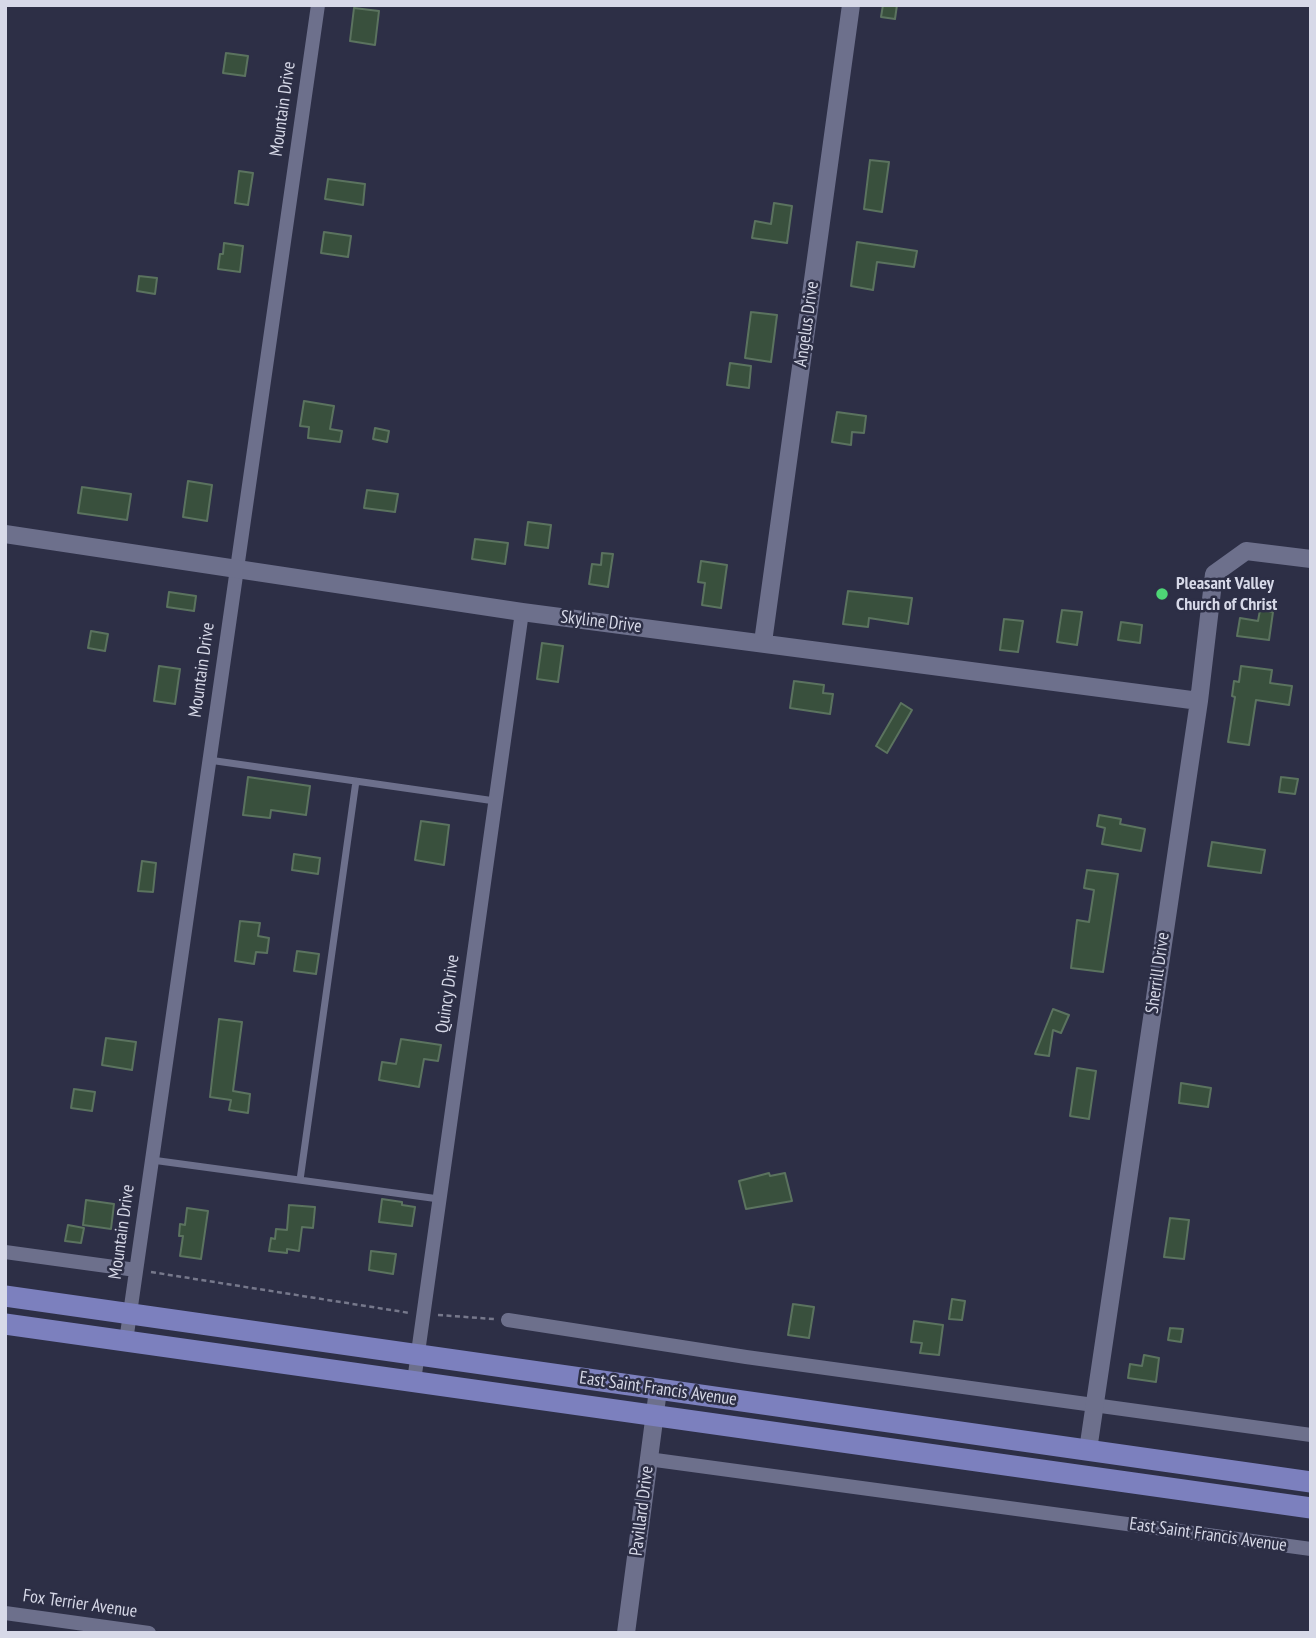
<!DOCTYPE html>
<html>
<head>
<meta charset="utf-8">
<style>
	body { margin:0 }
	#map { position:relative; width:1316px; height:1638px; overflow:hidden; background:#2d2f46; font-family:"PT Sans Narrow",sans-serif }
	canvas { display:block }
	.frame { position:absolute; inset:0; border:7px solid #d7d9e8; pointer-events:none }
</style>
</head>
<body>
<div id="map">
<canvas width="1316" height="1638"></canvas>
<div class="frame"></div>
</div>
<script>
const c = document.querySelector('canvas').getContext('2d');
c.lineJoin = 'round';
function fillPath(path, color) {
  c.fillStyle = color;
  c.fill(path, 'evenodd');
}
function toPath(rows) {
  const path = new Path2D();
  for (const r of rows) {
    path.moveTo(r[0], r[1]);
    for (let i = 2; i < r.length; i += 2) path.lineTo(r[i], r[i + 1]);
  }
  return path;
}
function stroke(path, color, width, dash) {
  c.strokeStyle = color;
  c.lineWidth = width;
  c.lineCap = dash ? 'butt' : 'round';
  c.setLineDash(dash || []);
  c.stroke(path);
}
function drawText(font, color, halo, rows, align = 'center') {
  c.font = font + ' "PT Sans Narrow",sans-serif';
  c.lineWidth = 5;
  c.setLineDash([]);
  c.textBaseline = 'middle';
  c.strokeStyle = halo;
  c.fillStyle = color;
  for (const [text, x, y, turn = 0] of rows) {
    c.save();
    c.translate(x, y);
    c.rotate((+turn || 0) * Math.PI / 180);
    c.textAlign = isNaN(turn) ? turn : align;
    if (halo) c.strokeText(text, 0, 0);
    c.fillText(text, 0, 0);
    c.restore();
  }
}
const building = toPath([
	[883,5,897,5,895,19,881,17,883,5],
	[354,8,379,11,375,45,350,41,354,8],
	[226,53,248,56,245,76,223,73,226,53],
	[870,160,889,162,882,212,864,209,870,160],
	[239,171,253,173,248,205,235,203,239,171],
	[328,179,365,184,363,205,325,199,328,179],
	[774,203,792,206,787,243,752,238,755,221,771,224,774,203],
	[324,232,351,236,348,257,321,253,324,232],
	[857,242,917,251,914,267,877,262,873,290,851,286,857,242],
	[224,243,243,246,240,272,218,269,220,254,223,254,224,243],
	[139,276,157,278,155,294,137,291,139,276],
	[751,312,777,315,771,362,745,358,751,312],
	[730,363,751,366,749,388,727,385,730,363],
	[304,401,334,406,330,429,342,431,340,442,308,438,309,427,300,426,304,401],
	[837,412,866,416,864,433,852,432,851,445,832,442,837,412],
	[375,428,389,431,387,442,373,439,375,428],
	[188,481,212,485,207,521,183,517,188,481],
	[82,487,131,494,127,520,78,513,82,487],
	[367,490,398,494,395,512,364,508,367,490],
	[528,522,551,525,548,548,525,545,528,522],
	[475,539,508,543,505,564,472,559,475,539],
	[602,553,613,554,608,587,589,584,592,564,601,565,602,553],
	[701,561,727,565,721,608,702,605,705,583,698,582,701,561],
	[848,591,912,598,908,624,869,618,868,627,843,624,848,591],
	[169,592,196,596,194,611,167,607,169,592],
	[1062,610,1082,612,1077,645,1057,642,1062,610],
	[1260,610,1273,612,1269,640,1237,636,1240,618,1258,621,1260,610],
	[1004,619,1023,621,1018,652,1000,650,1004,619],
	[1121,622,1142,625,1140,643,1118,640,1121,622],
	[91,631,108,634,105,651,88,648,91,631],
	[542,643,563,646,558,682,537,679,542,643],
	[159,666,180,669,175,704,154,701,159,666],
	[1241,666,1272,670,1270,683,1292,686,1289,705,1256,700,1249,745,1228,742,1235,697,1232,696,1234,681,1239,682,1241,666],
	[794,681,824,685,823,693,833,694,830,714,790,708,794,681],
	[901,703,912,710,887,753,876,746,901,703],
	[248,777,310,786,306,815,271,810,270,818,243,815,248,777],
	[1281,777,1298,779,1295,794,1279,792,1281,777],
	[1099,815,1121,819,1120,824,1145,829,1141,851,1102,844,1105,828,1097,826,1099,815],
	[421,821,449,825,444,865,415,860,421,821],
	[1212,842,1265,850,1261,873,1208,866,1212,842],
	[294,854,320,858,318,874,292,870,294,854],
	[142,861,156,863,153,892,138,891,142,861],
	[1087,870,1118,874,1103,972,1071,968,1077,920,1089,922,1094,890,1084,888,1087,870],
	[240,921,260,923,258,936,269,938,267,953,256,952,254,964,235,961,240,921],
	[297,951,319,954,316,974,294,971,297,951],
	[1053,1009,1069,1015,1061,1033,1053,1030,1049,1056,1035,1054,1053,1009],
	[219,1019,242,1022,233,1091,250,1094,248,1113,229,1110,231,1100,210,1097,219,1019],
	[106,1038,136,1042,132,1070,102,1065,106,1038],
	[401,1039,441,1045,438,1061,424,1059,419,1087,379,1080,382,1062,396,1064,401,1039],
	[1077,1068,1096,1071,1089,1119,1070,1116,1077,1068],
	[1181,1083,1211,1088,1208,1107,1179,1103,1181,1083],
	[74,1089,95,1092,92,1111,71,1108,74,1089],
	[769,1173,770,1176,785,1173,792,1201,746,1209,739,1181,769,1173],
	[382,1199,402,1202,402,1205,415,1207,412,1226,379,1222,382,1199],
	[86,1200,114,1204,111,1229,83,1225,86,1200],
	[289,1205,315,1207,313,1228,302,1227,299,1251,287,1249,287,1253,269,1251,271,1238,275,1239,276,1229,287,1230,289,1205],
	[187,1208,208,1211,201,1259,180,1256,183,1236,179,1236,180,1224,185,1225,187,1208],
	[1170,1218,1189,1220,1184,1259,1164,1257,1170,1218],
	[68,1225,84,1228,81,1243,65,1241,68,1225],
	[371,1251,396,1254,393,1274,369,1270,371,1251],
	[952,1299,965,1301,962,1320,949,1319,952,1299],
	[793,1304,814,1307,809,1338,788,1335,793,1304],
	[914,1321,943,1325,939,1355,920,1353,922,1343,911,1342,914,1321],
	[1170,1328,1183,1329,1181,1342,1168,1340,1170,1328],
	[1144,1355,1159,1358,1156,1382,1128,1378,1130,1364,1142,1366,1144,1355]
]);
const path = toPath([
	[151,1272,410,1313],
	[438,1315,494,1319]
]);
const service = toPath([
	[209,760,495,801],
	[152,1160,439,1199],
	[300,1180,356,781]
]);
const minor = toPath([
	[5,1252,136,1270],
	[508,1320,746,1357,1311,1435],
	[126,1341,318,5],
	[414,1381,522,612],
	[648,1459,1311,1549],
	[5,1613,149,1633]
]);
const tertiary = toPath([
	[5,534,522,612,1199,701],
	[763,642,851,5],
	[1088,1450,1199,701,1214,574,1246,551,1311,559],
	[626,1633,658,1390]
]);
const trunk = toPath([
	[5,1296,1311,1482],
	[5,1324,1311,1508]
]);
const markers = [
	[1162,594,7,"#4ed676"]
];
const streetNames = [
	["Mountain Drive",283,109,-82],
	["Angelus Drive",807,324,-82],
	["Skyline Drive",601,622,7],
	["Mountain Drive",202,670,-82],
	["Sherrill Drive",1158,973,-82],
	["Quincy Drive",448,994,-82],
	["Mountain Drive",122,1232,-82],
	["East Saint Francis Avenue",658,1389,8],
	["Pavillard Drive",642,1511,-83],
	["East Saint Francis Avenue",1208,1535,8],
	["Fox Terrier Avenue",80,1604,8]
];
const poiNames = [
	["Pleasant Valley",1176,584],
	["Church of Christ",1176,605]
];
fillPath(building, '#39503d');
stroke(building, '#5b735f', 2);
stroke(path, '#76788b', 2.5, [5, 3.5]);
stroke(service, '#6d708c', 7);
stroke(minor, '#6d708c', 14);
stroke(tertiary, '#6d708c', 18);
stroke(trunk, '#7c80be', 21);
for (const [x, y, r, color] of markers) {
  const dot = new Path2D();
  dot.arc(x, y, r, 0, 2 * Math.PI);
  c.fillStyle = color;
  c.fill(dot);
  stroke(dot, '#2d2f46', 2.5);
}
drawText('18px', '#d7d9e8', '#2d2f46', streetNames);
drawText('bold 18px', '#d7d9e8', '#2d2f46', poiNames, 'left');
</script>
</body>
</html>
